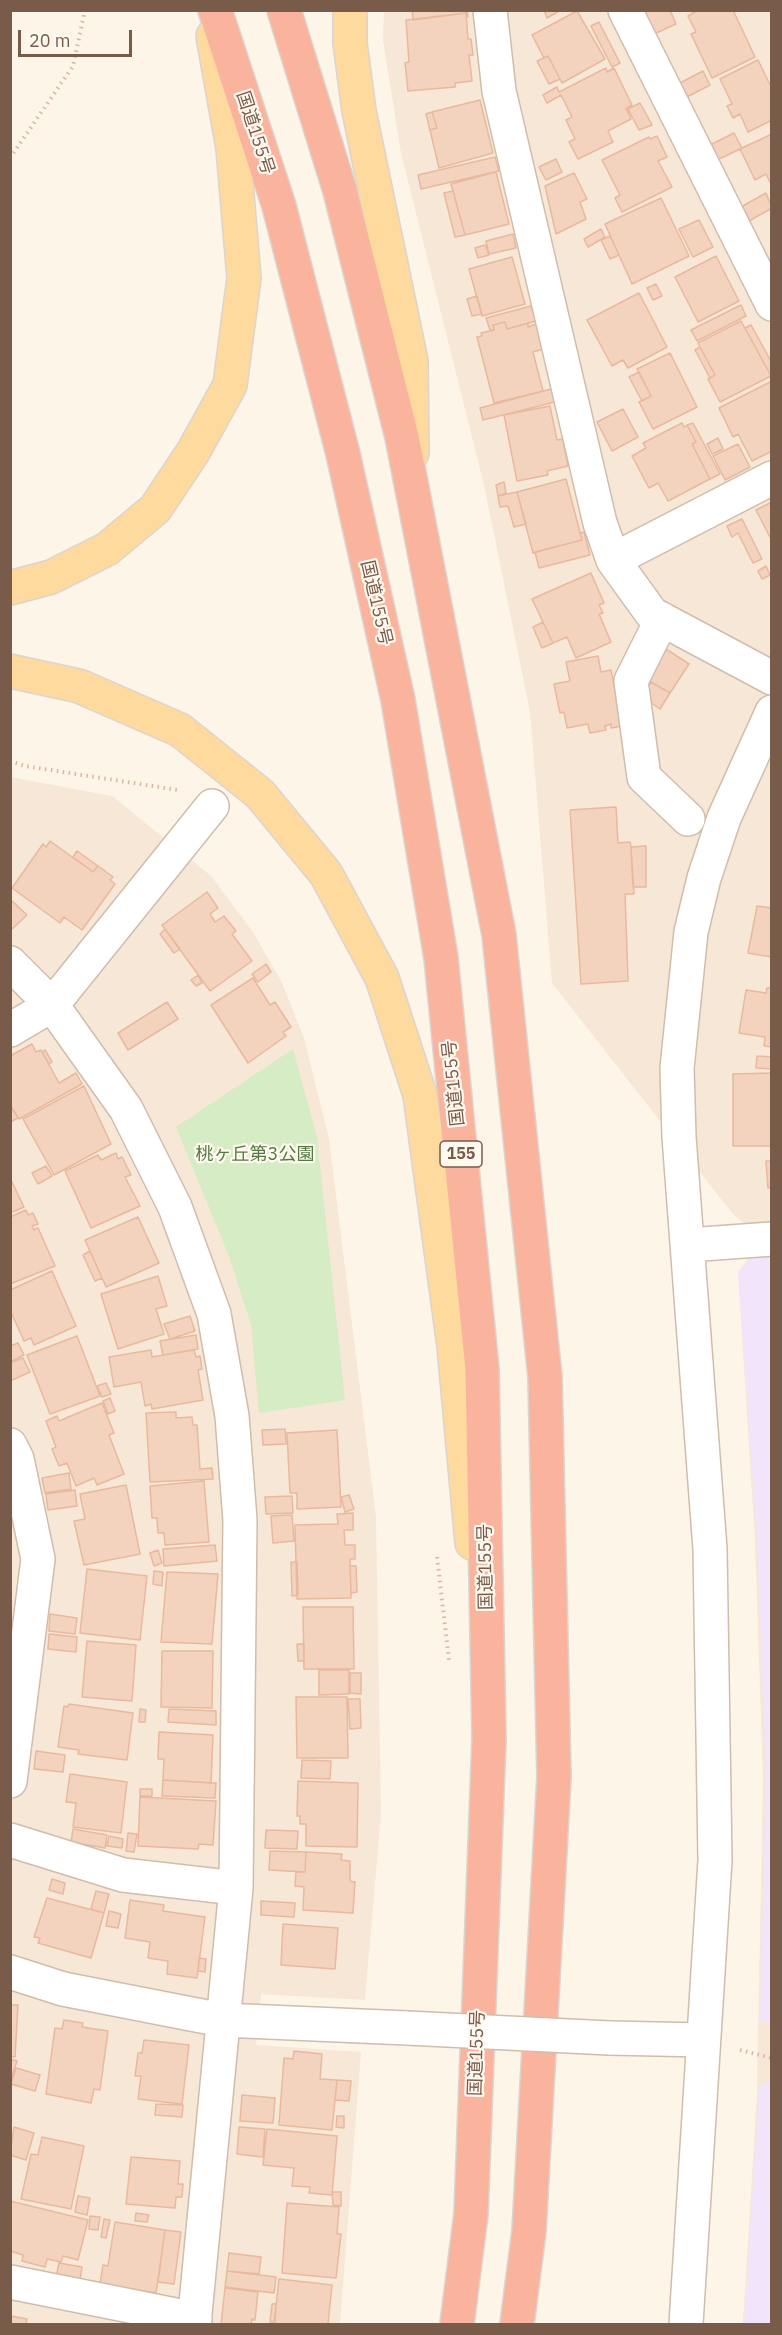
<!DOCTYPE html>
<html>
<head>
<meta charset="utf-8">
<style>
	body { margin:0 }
	#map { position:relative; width:782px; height:2335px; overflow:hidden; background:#fdf5e8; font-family:"IBM Plex Sans",sans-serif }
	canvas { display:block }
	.frame { position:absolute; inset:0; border:12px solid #795b4a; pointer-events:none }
	.scale { position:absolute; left:18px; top:30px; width:114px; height:27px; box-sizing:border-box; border:3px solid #795b4a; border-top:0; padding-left:8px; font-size:18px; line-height:21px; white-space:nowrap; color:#795b4a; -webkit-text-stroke:4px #fff9f0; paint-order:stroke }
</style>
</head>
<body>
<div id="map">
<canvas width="782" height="2335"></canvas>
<div class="frame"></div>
<div class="scale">20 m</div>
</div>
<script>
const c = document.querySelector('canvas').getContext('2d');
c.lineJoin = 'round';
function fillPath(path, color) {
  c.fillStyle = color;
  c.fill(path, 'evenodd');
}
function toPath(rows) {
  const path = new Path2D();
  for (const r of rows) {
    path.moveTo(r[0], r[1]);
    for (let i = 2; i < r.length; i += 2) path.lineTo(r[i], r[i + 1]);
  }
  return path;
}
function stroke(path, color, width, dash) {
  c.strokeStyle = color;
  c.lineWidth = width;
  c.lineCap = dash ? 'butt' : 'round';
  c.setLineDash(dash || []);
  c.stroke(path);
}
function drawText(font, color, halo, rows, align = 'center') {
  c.font = font + ' "IBM Plex Sans","Noto Sans JP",sans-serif';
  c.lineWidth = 4.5;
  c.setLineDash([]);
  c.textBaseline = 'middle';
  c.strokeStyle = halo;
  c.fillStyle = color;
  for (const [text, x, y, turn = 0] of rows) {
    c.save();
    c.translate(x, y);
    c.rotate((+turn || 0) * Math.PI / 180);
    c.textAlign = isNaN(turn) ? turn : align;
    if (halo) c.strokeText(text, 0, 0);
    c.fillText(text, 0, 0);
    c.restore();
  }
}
const residential = toPath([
	[384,11,771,11,771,2324,743,2324,757,2093,763,1778,755,1540,738,1272,748,1259,746,1225,732,1213,552,983,530,712,484,485,401,153,383,40],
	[10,777,112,796,211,876,253,932,282,983,304,1038,329,1139,376,1517,381,1814,365,2000,261,1994,256,2045,361,2052,340,2324,11,2324]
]);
const education = toPath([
	[771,1257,772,1257,771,2024,760,2021,766,1777,757,1539,738,1272,749,1259],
	[771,2081,771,2324,744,2324,759,2087]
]);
const green = toPath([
	[293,1049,317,1138,345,1400,259,1413,251,1324,229,1256,176,1127]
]);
const building = toPath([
	[412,10,467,10,468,17,466,13,413,20,412,10],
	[544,10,561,10,547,18,544,10],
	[670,10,676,24,654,34,644,11,670,10],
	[698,10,733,10,755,57,712,78,691,34,696,32,688,16,698,10],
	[577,11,605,59,562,83,548,56,544,58,532,35,577,11],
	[466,13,468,39,471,39,473,55,469,55,472,81,455,83,455,87,408,91,405,63,409,62,406,20,466,13],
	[599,22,620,63,612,67,591,26,599,22],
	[548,56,560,79,549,84,537,61,548,56],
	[758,60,772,89,772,120,748,132,740,114,733,118,727,106,732,104,720,79,758,60],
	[606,68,607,72,614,68,632,105,626,108,631,119,608,131,613,142,578,159,569,142,575,139,566,120,572,117,561,95,547,103,543,95,557,87,559,92,606,68],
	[703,71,710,85,685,98,678,84,703,71],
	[480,100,493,153,439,168,430,130,437,128,432,112,480,100],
	[640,103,652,125,639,130,628,109,640,103],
	[432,112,437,128,430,130,426,114,432,112],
	[734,133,742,148,715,161,708,146,734,133],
	[772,134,772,186,766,174,755,180,740,149,772,134],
	[657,136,667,157,658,161,672,187,622,212,615,198,620,195,602,160,649,137,650,139,657,136],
	[495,157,499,171,421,189,418,175,495,157],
	[556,159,562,172,546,180,539,167,556,159],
	[496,172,509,224,465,235,451,184,496,172],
	[574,173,587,199,580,202,586,219,556,234,545,186,574,173],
	[453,191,465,235,455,237,444,193,453,191],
	[766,193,772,208,749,221,741,207,766,193],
	[661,198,689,256,632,284,605,224,661,198],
	[699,220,713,247,693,257,679,229,699,220],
	[601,229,605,237,588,247,584,239,601,229],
	[513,234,516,248,489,254,486,241,513,234],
	[610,236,619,255,610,259,601,240,610,236],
	[485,245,489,255,478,258,475,248,485,245],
	[716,256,739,301,698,322,675,277,716,256],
	[512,257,525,304,482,316,469,269,512,257],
	[656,284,662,296,653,300,647,288,656,284],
	[639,293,667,347,628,368,623,360,612,366,587,320,639,293],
	[477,296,482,314,472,316,467,299,477,296],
	[741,305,746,316,697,341,691,330,741,305],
	[531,306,536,321,507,329,505,322,493,325,494,330,490,330,486,318,531,306],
	[741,321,771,376,720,402,708,379,715,375,698,343,741,321],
	[505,322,507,329,528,323,528,327,536,324,543,349,533,352,543,391,494,403,477,337,482,336,481,333,494,330,493,325,505,322],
	[751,325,772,363,771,376,745,328,751,325],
	[700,347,715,375,710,378,695,350,700,347],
	[670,353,697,407,653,429,639,402,651,396,637,369,670,353],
	[639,372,651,396,642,401,629,377,639,372],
	[772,381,772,451,752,461,738,434,733,437,719,408,772,381],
	[551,389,555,402,483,420,480,408,551,389],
	[550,406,557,440,563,439,568,466,547,471,548,475,517,481,504,415,550,406],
	[623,409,638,437,612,451,597,422,623,409],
	[682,423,684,427,687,425,696,442,692,444,710,479,668,501,658,483,649,488,632,456,646,448,643,443,682,423],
	[693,423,720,474,710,479,692,444,696,442,687,425,693,423],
	[718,438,723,449,712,454,707,444,718,438],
	[738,444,750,467,725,480,713,456,738,444],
	[566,479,582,540,533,553,517,492,566,479],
	[504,482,506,493,498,496,496,485,504,482],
	[517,492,526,524,514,527,508,506,500,507,498,496,517,492],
	[772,502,772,541,756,510,772,502],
	[742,519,762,559,753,563,738,533,732,537,727,526,742,519],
	[584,532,590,555,539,568,535,552,582,540,580,533,584,532],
	[766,566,770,575,762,579,758,571,766,566],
	[591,573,604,603,599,605,603,613,599,614,611,642,576,658,567,637,553,643,532,599,591,573],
	[543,622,553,643,542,648,533,627,543,622],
	[666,649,689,664,670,693,647,680,666,649],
	[598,656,601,672,611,670,622,726,611,728,611,724,605,726,606,730,590,733,588,724,567,728,564,712,560,713,554,684,570,681,566,662,598,656],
	[651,682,670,693,660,709,643,697,651,682],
	[616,807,618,843,630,842,631,847,634,894,625,894,628,981,581,984,570,810,616,807],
	[50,841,93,872,98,866,113,877,110,880,115,884,82,930,64,917,60,923,12,888,43,844,46,847,50,841],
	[646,846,646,887,633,887,631,847,646,846],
	[77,851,98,866,93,872,73,857,77,851],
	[207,892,218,908,210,914,215,922,224,916,236,931,232,934,252,961,210,991,162,925,207,892],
	[10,899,27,915,10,931,10,899],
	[757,906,772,908,772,957,748,953,757,906],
	[165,929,180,949,174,953,160,934,165,929],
	[266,964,271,972,258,982,252,974,266,964],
	[198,975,202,983,196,986,191,980,198,975],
	[253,978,270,1005,275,1002,291,1027,283,1032,286,1036,248,1063,211,1005,253,978],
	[767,988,772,988,772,1047,764,1046,765,1037,739,1033,746,990,766,993,767,988],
	[167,1002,178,1019,128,1050,118,1033,167,1002],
	[32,1044,36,1052,41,1050,59,1083,76,1073,82,1084,19,1119,10,1105,10,1056,32,1044],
	[45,1050,52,1062,49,1064,42,1052,45,1050],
	[757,1056,772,1057,772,1069,756,1068,757,1056],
	[772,1073,772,1146,733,1146,733,1074,772,1073],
	[84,1086,111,1144,54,1175,23,1119,84,1086],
	[10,1105,18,1118,10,1122,10,1105],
	[116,1153,118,1159,122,1157,131,1175,125,1177,140,1206,91,1228,65,1171,98,1155,101,1160,116,1153],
	[766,1161,772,1161,772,1187,768,1188,766,1161],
	[46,1166,52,1176,38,1184,32,1173,46,1166],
	[10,1178,24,1207,10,1213,10,1178],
	[26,1210,28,1215,33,1213,38,1224,32,1226,34,1230,38,1228,55,1266,10,1284,10,1217,26,1210],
	[138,1217,159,1263,106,1287,85,1240,138,1217],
	[90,1251,102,1278,95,1281,83,1255,90,1251],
	[52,1271,76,1326,34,1345,31,1338,24,1341,10,1310,10,1290,52,1271],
	[158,1276,167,1306,156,1309,164,1334,118,1349,101,1294,158,1276],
	[190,1316,195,1331,170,1339,164,1324,190,1316],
	[196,1335,198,1349,163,1355,160,1341,196,1335],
	[77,1336,100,1396,50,1414,27,1355,77,1336],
	[18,1343,24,1355,10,1362,10,1346,18,1343],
	[151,1350,152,1357,194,1350,196,1357,200,1356,202,1369,198,1370,203,1400,152,1409,151,1404,145,1406,141,1382,114,1387,109,1357,151,1350],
	[23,1358,30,1372,10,1381,10,1363,23,1358],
	[106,1383,111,1394,102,1397,97,1386,106,1383],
	[110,1398,115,1411,108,1414,103,1401,110,1398],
	[102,1403,114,1433,109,1435,124,1474,97,1485,94,1478,76,1486,67,1463,59,1466,52,1449,56,1447,46,1421,57,1416,59,1421,102,1403],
	[176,1412,176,1418,192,1417,193,1425,197,1425,200,1469,212,1468,213,1479,150,1482,146,1413,176,1412],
	[285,1429,286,1444,263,1445,262,1430,285,1429],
	[337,1430,341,1507,297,1509,297,1493,290,1493,287,1433,337,1430],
	[69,1473,71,1489,45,1493,42,1478,69,1473],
	[204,1481,209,1542,165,1545,164,1533,158,1533,157,1518,152,1518,150,1486,204,1481],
	[126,1485,140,1554,84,1565,74,1521,85,1519,80,1494,126,1485],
	[75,1490,77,1506,48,1510,46,1494,75,1490],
	[349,1495,354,1509,345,1512,341,1497,349,1495],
	[292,1496,293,1513,266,1514,265,1497,292,1496],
	[353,1513,353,1530,344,1530,345,1545,355,1545,355,1559,350,1559,351,1598,297,1599,295,1525,338,1524,337,1514,353,1513],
	[292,1515,294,1541,273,1543,271,1516,292,1515],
	[215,1545,217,1561,164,1566,163,1549,215,1545],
	[158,1550,162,1563,154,1566,150,1553,158,1550],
	[291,1562,297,1562,298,1595,292,1596,291,1562],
	[350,1566,356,1566,357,1592,351,1593,350,1566],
	[87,1569,147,1576,140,1640,80,1633,87,1569],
	[154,1571,163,1572,162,1586,153,1584,154,1571],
	[167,1572,218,1574,212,1644,161,1642,167,1572],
	[303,1607,353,1607,354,1669,304,1669,303,1607],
	[50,1614,77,1618,75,1634,49,1631,50,1614],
	[49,1634,77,1637,76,1652,48,1649,49,1634],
	[87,1641,136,1645,132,1701,82,1697,87,1641],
	[297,1644,304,1644,304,1661,298,1661,297,1644],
	[162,1651,213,1651,212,1708,161,1707,162,1651],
	[319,1670,349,1670,349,1694,319,1695,319,1670],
	[350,1673,361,1673,361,1694,350,1693,350,1673],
	[296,1697,347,1697,348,1758,297,1758,296,1697],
	[348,1699,360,1699,361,1728,350,1729,348,1699],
	[69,1704,133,1713,127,1760,78,1754,79,1750,58,1747,64,1706,68,1707,69,1704],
	[140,1709,146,1710,145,1722,139,1722,140,1709],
	[169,1709,216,1711,216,1725,168,1722,169,1709],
	[159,1732,213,1735,211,1783,163,1780,164,1759,158,1759,159,1732],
	[36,1751,65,1755,63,1772,34,1769,36,1751],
	[302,1760,331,1761,330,1779,301,1778,302,1760],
	[70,1774,127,1782,121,1833,73,1827,76,1803,66,1802,70,1774],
	[163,1780,216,1783,215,1798,162,1796,163,1780],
	[298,1781,358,1783,357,1847,306,1846,306,1824,300,1824,300,1816,297,1816,298,1781],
	[140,1789,152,1789,152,1796,140,1796,140,1789],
	[140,1797,216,1801,213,1845,199,1844,198,1849,138,1846,140,1797],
	[73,1829,107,1835,105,1848,71,1842,73,1829],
	[266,1830,298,1831,297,1849,265,1848,266,1830],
	[128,1833,137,1834,134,1852,126,1851,128,1833],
	[109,1836,123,1839,122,1848,107,1846,109,1836],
	[270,1851,306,1852,305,1872,269,1870,270,1851],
	[306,1852,342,1854,341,1860,350,1861,350,1881,355,1882,353,1913,303,1910,304,1887,295,1886,296,1872,305,1872,306,1852],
	[52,1879,65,1883,63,1894,49,1890,52,1879],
	[96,1891,109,1894,104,1913,91,1909,96,1891],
	[47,1898,104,1913,91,1958,38,1943,40,1938,34,1937,47,1898],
	[130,1900,164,1905,163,1911,205,1917,197,1978,167,1974,168,1961,148,1958,150,1942,125,1938,130,1900],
	[261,1901,295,1903,294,1917,261,1915,261,1901],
	[109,1911,121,1914,118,1928,106,1926,109,1911],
	[283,1924,338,1928,335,1969,281,1965,283,1924],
	[199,1958,206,1959,205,1972,198,1971,199,1958],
	[10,2005,18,2005,15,2057,10,2056,10,2005],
	[64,2020,83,2023,82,2027,108,2031,100,2090,94,2089,91,2103,46,2094,55,2028,62,2029,64,2020],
	[144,2040,189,2045,182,2104,138,2099,141,2076,135,2076,138,2053,142,2053,144,2040],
	[294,2051,322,2054,320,2079,337,2080,332,2130,279,2125,284,2058,293,2059,294,2051],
	[10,2059,17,2061,10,2082,10,2059],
	[16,2068,40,2075,35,2091,11,2084,16,2068],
	[337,2080,351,2081,349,2101,335,2100,337,2080],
	[242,2095,275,2098,273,2123,240,2121,242,2095],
	[156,2104,183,2105,182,2117,155,2115,156,2104],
	[337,2116,344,2116,344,2128,336,2127,337,2116],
	[14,2127,34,2133,26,2160,10,2155,14,2127],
	[239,2127,265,2129,263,2157,237,2154,239,2127],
	[267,2129,337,2136,332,2195,309,2193,310,2187,292,2186,294,2168,263,2165,267,2129],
	[42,2137,84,2146,71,2209,21,2199,31,2154,38,2155,42,2137],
	[131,2157,180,2161,178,2184,183,2184,182,2197,176,2197,175,2208,126,2204,131,2157],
	[332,2192,341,2192,341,2206,333,2205,332,2192],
	[78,2196,90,2198,87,2215,75,2212,78,2196],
	[10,2201,88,2220,78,2260,63,2256,61,2262,47,2259,45,2267,22,2261,23,2255,10,2251,10,2201],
	[287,2203,339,2207,337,2234,341,2234,336,2278,282,2273,287,2203],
	[136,2213,149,2215,147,2222,135,2221,136,2213],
	[90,2216,100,2217,98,2230,89,2229,90,2216],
	[104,2219,110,2220,106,2238,101,2237,104,2219],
	[115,2222,165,2230,156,2293,100,2284,103,2265,108,2266,115,2222],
	[165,2230,181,2232,174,2284,158,2282,165,2230],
	[229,2253,261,2257,259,2274,227,2271,229,2253],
	[59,2263,82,2267,80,2281,56,2278,59,2263],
	[227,2271,276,2277,274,2293,225,2287,227,2271],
	[279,2279,332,2285,328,2324,274,2324,279,2279],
	[225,2288,258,2292,255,2320,252,2319,251,2324,221,2324,225,2288],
	[272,2304,276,2304,275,2322,270,2322,272,2304],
	[11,2316,27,2319,26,2324,10,2324,11,2316]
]);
const path = toPath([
	[10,158,73,66,85,10],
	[10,761,25,766,178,790],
	[437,1557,449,1660],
	[740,2050,772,2058]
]);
const minor = toPath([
	[490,10,499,91,600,523,613,560,652,614,772,678],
	[625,10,772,304],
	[613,560,772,478],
	[662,619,631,681,644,777,688,819],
	[10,963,52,1005,126,1109,175,1207,214,1314,232,1416,240,1520,236,1888,194,2324],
	[10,1030,52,1005,212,806],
	[688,1245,772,1239],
	[10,1445,17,1459,38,1559,10,1781],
	[10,1840,123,1875,236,1888],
	[10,1972,63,1989,222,2020,407,2028],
	[609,2038,703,2040],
	[10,2282,195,2319],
	[686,2324,715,1860,710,1549,679,1137,677,1068,691,932,704,878,724,818,772,712]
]);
const major = toPath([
	[350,10,350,43,359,111,411,361,412,453],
	[10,588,51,577,107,549,155,509,193,452,230,385,244,278,233,148,213,36],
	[10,671,79,686,180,730,260,794,326,874,382,978,420,1095,454,1346,472,1543]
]);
const highway = toPath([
	[215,10,279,206,343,454,398,700,441,958,482,1369,489,1739,471,2214,457,2324],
	[284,10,340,191,402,437,499,935,545,1377,554,1777,529,2231,517,2324]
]);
const minorBridge = toPath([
	[407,2028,609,2038]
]);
const shields = [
	[461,1154,42]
];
const shieldNames = [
	["155",461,1154]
];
const streetNames = [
	["国道155号",255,133,72],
	["国道155号",376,603,77],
	["国道155号",454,1083,-96],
	["国道155号",486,1567,-91],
	["国道155号",477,2053,-88]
];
const parkNames = [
	["桃ヶ丘第3公園",255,1155]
];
fillPath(residential, '#f6e7d6');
fillPath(education, '#f2e4fa');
fillPath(green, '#d5ecc5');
fillPath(building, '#f4d3be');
stroke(building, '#e8b99e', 1.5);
stroke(minor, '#d0bdac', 36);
stroke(major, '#dcd4d0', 36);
stroke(highway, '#dcd4d0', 36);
stroke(path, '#dab6a1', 4, [1.5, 4.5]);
stroke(minor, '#fff', 33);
stroke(major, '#feda9f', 33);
stroke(highway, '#fab49d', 33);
stroke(minorBridge, '#d0bdac', 36, []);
stroke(minorBridge, '#fff', 33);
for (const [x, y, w] of shields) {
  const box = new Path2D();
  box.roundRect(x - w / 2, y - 13, w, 26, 4.5);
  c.fillStyle = '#fff9f0';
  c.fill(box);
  stroke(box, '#795b4a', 1.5);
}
drawText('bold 16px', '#795b4a', null, shieldNames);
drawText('18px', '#795b4a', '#fff9f0', streetNames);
drawText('18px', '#517a3f', '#fff9f0', parkNames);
</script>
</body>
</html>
